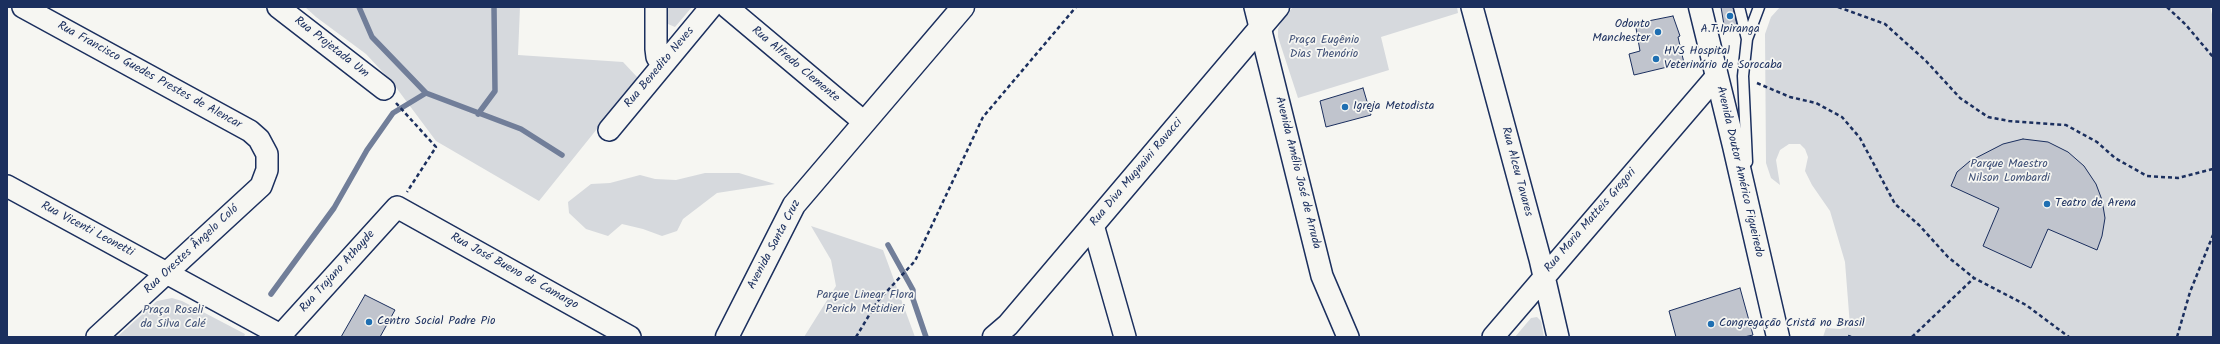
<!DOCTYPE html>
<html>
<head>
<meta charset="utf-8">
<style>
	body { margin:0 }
	#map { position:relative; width:2220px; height:344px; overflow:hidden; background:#f6f6f2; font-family:Kalam,sans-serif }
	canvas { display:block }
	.frame { position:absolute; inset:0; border:8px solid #1b2f5e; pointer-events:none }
</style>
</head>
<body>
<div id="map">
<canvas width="2220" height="344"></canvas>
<div class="frame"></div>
</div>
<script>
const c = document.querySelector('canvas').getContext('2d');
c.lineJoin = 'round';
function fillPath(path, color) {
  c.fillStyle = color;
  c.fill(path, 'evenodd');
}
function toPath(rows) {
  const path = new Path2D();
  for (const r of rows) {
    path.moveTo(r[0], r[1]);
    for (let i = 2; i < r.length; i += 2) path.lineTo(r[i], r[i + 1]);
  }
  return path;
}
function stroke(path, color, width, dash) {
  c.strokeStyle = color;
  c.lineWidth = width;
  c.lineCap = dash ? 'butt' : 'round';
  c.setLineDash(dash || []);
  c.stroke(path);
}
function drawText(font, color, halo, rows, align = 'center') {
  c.font = font + ' Kalam,sans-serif';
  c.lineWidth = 3.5;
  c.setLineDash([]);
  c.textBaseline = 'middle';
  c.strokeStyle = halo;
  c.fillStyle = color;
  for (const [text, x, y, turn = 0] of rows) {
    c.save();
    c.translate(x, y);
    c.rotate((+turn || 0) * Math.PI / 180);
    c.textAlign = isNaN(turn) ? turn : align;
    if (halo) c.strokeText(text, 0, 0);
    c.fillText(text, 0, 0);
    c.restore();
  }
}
const green = toPath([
	[305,7,520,7,518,55,623,62,638,78,539,201,436,141,392,82,366,54,316,17],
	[667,7,692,7,675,27,668,24],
	[1293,7,1457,7,1458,13,1381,37,1389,70,1298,98,1278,37,1278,29,1282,20],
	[1780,7,2210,7,2213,18,2213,337,1823,337,1826,328,1840,329,1850,326,1845,262,1830,211,1812,185,1805,171,1808,157,1805,149,1800,144,1789,144,1780,150,1776,160,1780,185,1771,178,1766,163,1765,34,1771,17],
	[705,173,739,173,775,184,717,193,683,219,677,231,662,236,643,229,622,224,608,236,586,229,569,213,568,202,591,184,610,183,640,175,655,179,676,180],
	[811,226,883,250,915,337,804,337,836,286,831,260],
	[172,298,182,301,245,334,244,337,117,337,157,301],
	[1537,317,1541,321,1544,337,1515,337,1531,318]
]);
const stream = toPath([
	[359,7,372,37,426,93,521,129,562,155],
	[478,114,495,91,494,7],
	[888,245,913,290,913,299,926,337],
	[271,294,334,208,367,150,393,113,426,93]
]);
const building = toPath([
	[1721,7,1733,7,1737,25,1725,31,1721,7],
	[1673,16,1680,36,1678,37,1684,63,1634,75,1629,54,1640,51,1636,28,1643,26,1643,22,1673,16],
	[1363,88,1371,115,1326,127,1320,101,1363,88],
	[2023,139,2048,142,2068,152,2084,166,2096,184,2102,200,2105,218,2102,236,2097,250,2048,229,2031,268,1983,246,1999,208,1951,186,1957,172,1970,161,2003,144,2023,139],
	[1740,288,1753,335,1744,337,1676,337,1669,311,1740,288],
	[365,295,395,310,380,337,341,337,365,295]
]);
const path = toPath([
	[1838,7,1885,24,1926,61,1960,98,1988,117,2009,121,2066,125,2097,142,2115,158,2147,176,2178,178,2213,169],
	[2167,7,2186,25,2213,57],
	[1757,83,1790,97,1816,103,1842,117,1860,138,1895,204,1919,225,1948,257,1974,278,2026,305,2069,337],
	[396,103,436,147,407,192],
	[1848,336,1851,337],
	[856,337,877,302,915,261,983,117,1076,7],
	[1912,337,1974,278],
	[2177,337,2190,292,2213,235]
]);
const lane = toPath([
	[1739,7,1747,39],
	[1747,162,1743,76,1747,39,1759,7]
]);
const street = toPath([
	[23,7,250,131,259,139,267,154,267,170,261,186,97,337],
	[278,7,384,89],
	[656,7,656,49,657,57,662,65],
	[727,7,864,122],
	[1255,7,1322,276,1348,337],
	[1472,7,1540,259,1558,337],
	[609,130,711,7],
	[7,186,284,337],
	[1093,225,1125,337],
	[279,337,397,207,630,337],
	[1493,337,1716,77]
]);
const secondary = toPath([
	[1700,7,1734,146,1778,337],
	[727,337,794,205,963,7],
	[994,337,1008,325,1278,7]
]);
const markers = [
	[1730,16,4,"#1f6fb2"],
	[1658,32,4,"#1f6fb2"],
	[1656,59,4,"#1f6fb2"],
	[1345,107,4,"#1f6fb2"],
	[2047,204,4,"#1f6fb2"],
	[369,322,4,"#1f6fb2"],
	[1711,324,4,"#1f6fb2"]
];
const poiNames = [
	["Odonto",1650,25,"right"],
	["Manchester",1650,39,"right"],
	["A.T.Ipiranga",1730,30,"center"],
	["HVS Hospital",1664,52],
	["Veterinário de Sorocaba",1664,66],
	["Igreja Metodista",1353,107],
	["Teatro de Arena",2055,204],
	["Centro Social Padre Pio",377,322],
	["Congregação Cristã no Brasil",1719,324]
];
const parkNames = [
	["Praça Eugênio",1324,41],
	["Dias Thenório",1324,55],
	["Parque Maestro",2009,165],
	["Nilson Lombardi",2009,179],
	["Parque Linear Flora",865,296],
	["Perich Metidieri",865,310],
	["Praça Roseli",173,311],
	["da Silva Calé",173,325]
];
const streetNames = [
	["Rua Projetada Um",331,48,38],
	["Rua Alfredo Clemente",795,65,40],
	["Rua Benedito Neves",660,68,-50],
	["Rua Francisco Guedes Prestes de Alencar",149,76,29],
	["Rua Alceu Tavares",1516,172,75],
	["Avenida Doutor Américo Figueiredo",1739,172,77],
	["Rua Diva Mugnaini Ravacci",1137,173,-50],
	["Avenida Amélio José de Arruda",1297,173,76],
	["Rua Maria Matteis Gregori",1591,221,-49],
	["Rua Vicenti Leonetti",87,230,28],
	["Avenida Santa Cruz",775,245,-62],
	["Rua Orestes Ângelo Coló",192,250,-43],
	["Rua Trajano Athayde",338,272,-48],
	["Rua José Bueno de Camargo",514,272,29]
];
fillPath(green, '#d6d9dd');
stroke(stream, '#717e99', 5.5);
fillPath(building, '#c0c4cd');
stroke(building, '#1b2f5e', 1);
stroke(lane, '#1b2f5e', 13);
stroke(street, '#1b2f5e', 24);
stroke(secondary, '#1b2f5e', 25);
stroke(path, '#1b2f5e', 2.5, [4, 3]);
stroke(lane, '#f6f6f2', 10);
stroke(street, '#f6f6f2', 21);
stroke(secondary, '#f6f6f2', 22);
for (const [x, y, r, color] of markers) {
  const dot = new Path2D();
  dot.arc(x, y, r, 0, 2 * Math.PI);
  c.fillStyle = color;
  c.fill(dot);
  stroke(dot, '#f6f6f2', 1.5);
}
drawText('12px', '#1b2f5e', '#f6f6f2', poiNames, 'left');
drawText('12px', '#405177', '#f6f6f2', parkNames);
drawText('12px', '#1b2f5e', '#f6f6f2', streetNames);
</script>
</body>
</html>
